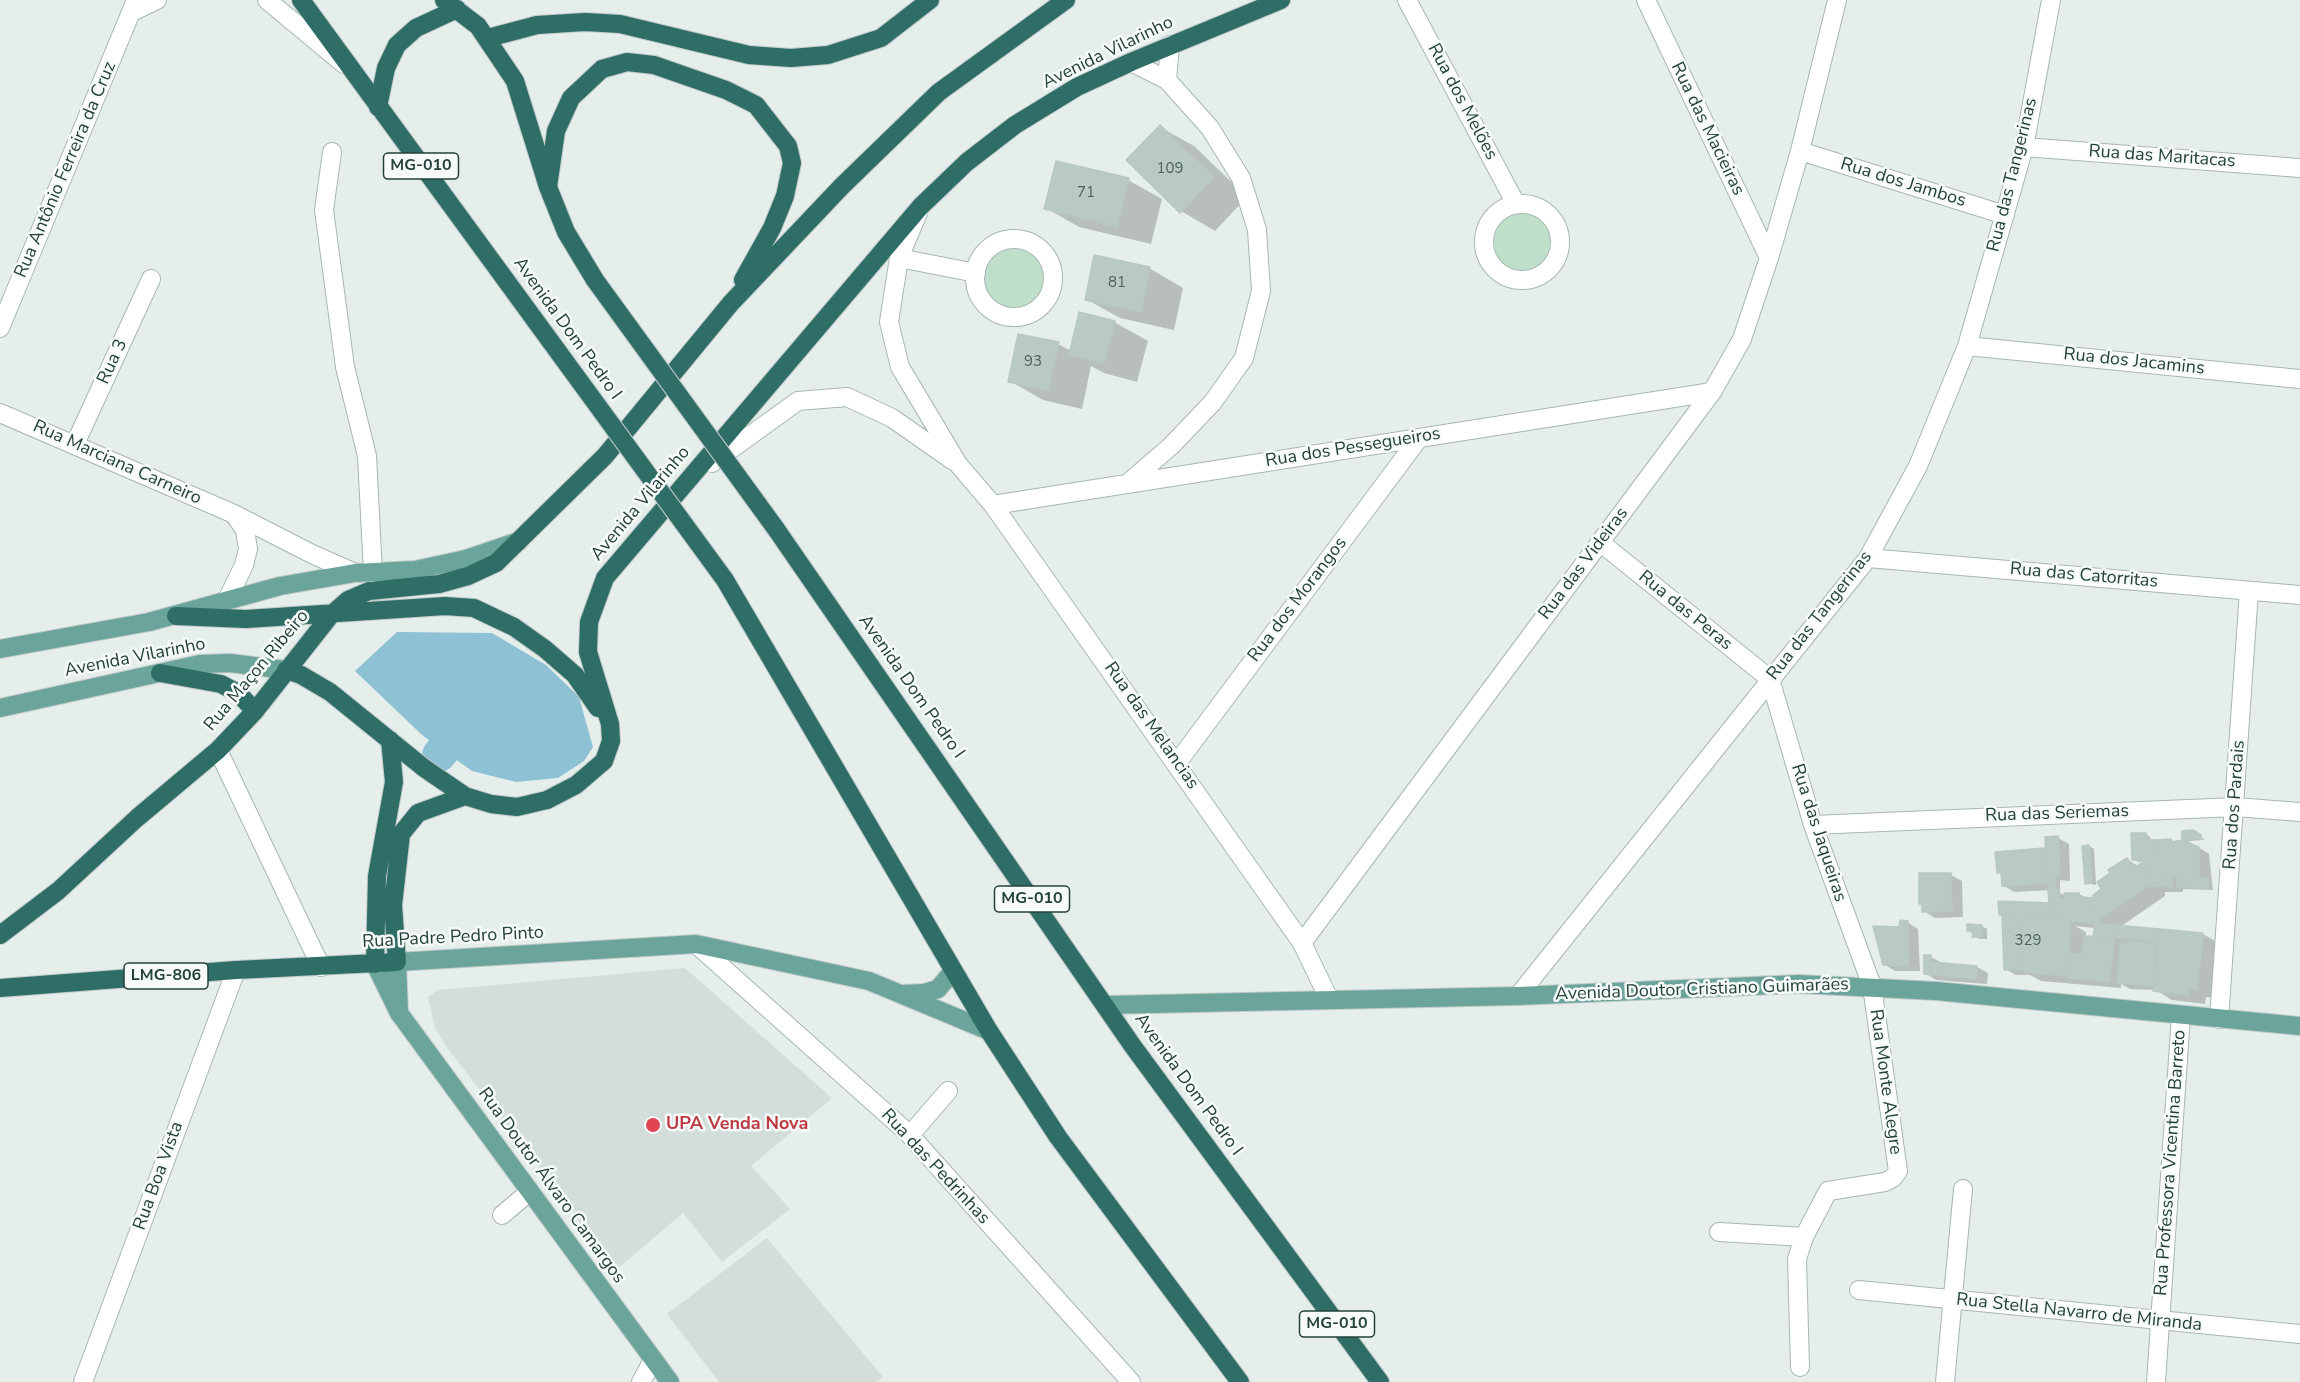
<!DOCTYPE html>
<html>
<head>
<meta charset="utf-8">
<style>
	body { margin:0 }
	canvas { display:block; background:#e5eeeb }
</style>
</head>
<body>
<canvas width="2300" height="1382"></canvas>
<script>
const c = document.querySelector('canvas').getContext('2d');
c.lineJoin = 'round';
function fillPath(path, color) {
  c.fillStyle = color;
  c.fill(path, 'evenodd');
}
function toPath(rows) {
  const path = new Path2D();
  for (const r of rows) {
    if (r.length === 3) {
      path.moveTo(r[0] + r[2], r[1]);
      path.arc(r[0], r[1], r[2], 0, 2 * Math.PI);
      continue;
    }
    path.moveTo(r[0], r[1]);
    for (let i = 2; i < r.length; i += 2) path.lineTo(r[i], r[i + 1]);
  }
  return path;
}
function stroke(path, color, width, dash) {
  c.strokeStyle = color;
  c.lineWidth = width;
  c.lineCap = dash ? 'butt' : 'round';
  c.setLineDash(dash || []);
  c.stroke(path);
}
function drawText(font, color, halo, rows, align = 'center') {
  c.font = font + ' "Nunito Sans",sans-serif';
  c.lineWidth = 5;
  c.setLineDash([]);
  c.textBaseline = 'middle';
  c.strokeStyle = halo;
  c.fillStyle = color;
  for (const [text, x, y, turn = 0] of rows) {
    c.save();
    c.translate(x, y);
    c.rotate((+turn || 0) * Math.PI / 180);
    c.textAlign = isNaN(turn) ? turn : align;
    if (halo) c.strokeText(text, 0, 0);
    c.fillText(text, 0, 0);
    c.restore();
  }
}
const built = toPath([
	[685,968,832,1098,751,1166,790,1209,722,1262,683,1213,615,1271,528,1152,445,1045,434,1025,428,997,438,990],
	[767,1238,883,1377,876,1382,719,1382,667,1314]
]);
const green = toPath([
	[1524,242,30],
	[1014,278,30]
]);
const water = toPath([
	[397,632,492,633,546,665,579,697,593,747,584,761,558,778,516,782,472,771,422,735,355,671]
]);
const shadow = toPath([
	[1160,127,1194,146,1247,197,1215,231,1181,211],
	[1128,180,1162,199,1151,244,1079,227,1046,208],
	[1149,268,1183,288,1174,330,1120,318,1086,299],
	[1114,322,1148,341,1137,382,1104,373,1091,366,1082,409,1043,400,1010,381,1058,344,1071,351],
	[2193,832,2205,840,2188,841,2209,854,2213,890,2183,889,2183,892,2165,892,2165,896,2120,927,2203,934,2220,944,2214,998,2206,997,2205,1004,2172,1000,2156,990,2130,989,2121,984,2121,988,2041,981,2030,975,2016,975,2005,969,2004,916,2050,905,2050,890,2014,892,2003,885,2003,875,1998,872,2043,850,2047,852,2058,838,2069,844,2070,881,2060,880,2060,893,2066,896,2079,894,2095,902,2127,859,2139,867,2144,863,2149,866,2149,861,2138,862,2134,859,2145,834,2150,837,2151,841,2175,843,2188,841,2184,838],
	[2075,926,2095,928,2095,938,2086,937,2086,932],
	[2089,846,2094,849,2096,885,2086,883],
	[1951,875,1962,881,1963,917,1935,918,1924,911,1924,905,1921,903],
	[1907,922,1918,929,1920,971,1895,971,1884,964,1901,928],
	[1982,926,1987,929,1987,939,1979,939,1968,930],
	[1931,957,1942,963,1977,967,1988,973,1987,984,1936,980,1925,973]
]);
const river = toPath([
	[439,755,473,713]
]);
const building = toPath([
	[1160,125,1214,177,1180,213,1126,160,1160,125],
	[1056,161,1129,178,1117,226,1044,209,1056,161],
	[1094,255,1150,267,1141,312,1085,300,1094,255],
	[1079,312,1115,321,1104,363,1069,355,1079,312],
	[1018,334,1059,342,1048,390,1008,382,1018,334],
	[2193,830,2201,835,2201,839,2182,839,2182,831,2193,830],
	[2131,833,2146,833,2147,859,2132,860,2131,833],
	[2058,836,2060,875,2047,875,2045,837,2058,836],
	[2171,839,2172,842,2188,839,2188,843,2199,847,2199,877,2158,876,2156,840,2171,839],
	[2146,840,2156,840,2158,876,2173,876,2172,887,2148,886,2146,840],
	[2089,845,2092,883,2085,884,2082,846,2089,845],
	[2044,848,2046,884,2002,886,2001,873,1997,873,1995,852,2044,848],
	[2127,858,2134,868,2144,861,2147,866,2148,886,2095,923,2093,895,2101,889,2097,882,2110,873,2108,870,2127,858],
	[1919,873,1951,873,1952,911,1922,912,1922,904,1919,904,1919,873],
	[2047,875,2056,875,2056,890,2048,890,2047,875],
	[2177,877,2209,878,2208,888,2177,887,2177,877],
	[2048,890,2059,890,2059,899,2065,899,2064,893,2079,893,2079,897,2093,898,2095,923,2050,919,2048,890],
	[1998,901,2049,903,2050,919,1999,915,1998,901],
	[2002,915,2021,917,2023,969,2004,970,2002,915],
	[2021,917,2070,921,2068,976,2023,972,2021,917],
	[1900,920,1908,921,1909,966,1883,965,1873,926,1899,927,1900,920],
	[2095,923,2114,925,2114,937,2093,937,2095,923],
	[1967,924,1982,925,1982,937,1972,937,1973,931,1967,931,1967,924],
	[2114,925,2160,929,2159,944,2150,943,2150,940,2114,937,2114,925],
	[2160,929,2203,933,2197,990,2189,988,2189,995,2153,991,2160,929],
	[2084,936,2114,937,2110,982,2068,978,2069,954,2082,954,2084,936],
	[2129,941,2156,944,2152,986,2117,983,2120,944,2129,944,2129,941],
	[1924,955,1931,955,1931,962,1977,966,1976,979,1924,974,1924,955]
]);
const minor = toPath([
	[267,0,344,64],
	[1407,0,1516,204],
	[1646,0,1769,258],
	[132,12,157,0],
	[1167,80,1170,45],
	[2024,147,2300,168],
	[1800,151,2005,215],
	[332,152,324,210,345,367,367,456,373,573],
	[1522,242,38],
	[918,213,899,258,889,322,900,367,958,464,993,505,1302,943,1329,999],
	[1014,278,39],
	[899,258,976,273],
	[0,328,136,0],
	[1967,346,2300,379],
	[0,413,234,514,312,554,355,573],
	[75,444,151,279],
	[712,463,798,401,847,397,892,418,952,460],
	[1128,483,1171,446,1213,402,1244,358,1261,291,1257,230,1241,178,1210,128,1167,80,1131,62],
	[993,505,1712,392],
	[1601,543,1770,679],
	[1868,558,2300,595],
	[227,600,244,565,248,549,245,530,234,514],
	[1770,679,1813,825,1872,986,1898,1171,1893,1178,1885,1182,1828,1191,1804,1237,1797,1259,1800,1367],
	[218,750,321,967],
	[1177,763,1419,438],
	[1813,825,2236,807,2300,812],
	[1302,943,1712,392,1742,339,1769,258,1800,151,1837,0],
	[696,944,908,1133,1131,1382],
	[1518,996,1868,558,1918,466,1967,346,2024,147,2051,0],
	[2219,1019,2249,591],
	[910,1135,948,1091],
	[502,1215,528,1193],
	[1719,1232,1804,1237],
	[1859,1290,2300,1334],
	[83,1382,236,970],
	[641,1382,653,1360],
	[1945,1382,1963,1189],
	[2156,1382,2181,1015]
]);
const major = toPath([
	[0,649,149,622,280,586,355,573,415,570,466,559,519,541],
	[0,708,200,664,230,663,286,670],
	[375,964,399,1013,670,1382],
	[903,994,924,993,938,989,953,971],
	[1105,1005,1518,996,1799,984,1936,991,2300,1026],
	[399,1013,397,962,696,944,869,981,989,1031]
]);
const highway = toPath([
	[301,0,551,342],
	[444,0,478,26,515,81,548,187,566,232,595,280],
	[488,38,537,25,585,22,620,24,749,55,791,58,828,55,881,38,930,0],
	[378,107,386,68,397,45,416,28,457,9],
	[548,187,556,131,571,98,602,69,627,62,654,65,726,90,756,105,788,146,792,163,785,196,772,228,743,280],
	[776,529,1132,1045,1380,1382],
	[725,580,989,1031,1058,1137,1240,1382],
	[176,616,246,619,445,606,474,608,514,627,545,649,575,675,598,708],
	[286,670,301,675,330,692,424,768,465,796,491,804,517,807,547,800,576,785,604,761,611,741,610,724,588,652,589,622,605,578,921,206,967,162,1015,125,1077,87,1131,62,1281,0],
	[160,673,221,684,238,693,255,711],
	[0,935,58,891,137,818,218,750,255,711,330,616,348,600,369,591,439,584,468,576,496,563,605,456,731,303,842,186,939,92,1066,0],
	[375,964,377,876,394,782,390,740],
	[0,988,236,970,397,962,393,905,401,834,418,813,465,796]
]);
const highwayBridge = toPath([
	[595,280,776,529],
	[551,342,725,580]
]);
const markers = [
	[653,1125,8,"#e0444e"]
];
const numberNames = [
	["109",1170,169],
	["71",1086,193],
	["81",1117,283],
	["93",1033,362],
	["329",2028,941]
];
const shields = [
	[421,166,75],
	[1032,899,75],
	[166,976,84],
	[1337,1324,75]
];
const shieldNames = [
	["MG-010",421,166],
	["MG-010",1032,899],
	["LMG-806",166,976],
	["MG-010",1337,1324]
];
const streetNames = [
	["Avenida Vilarinho",1108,53,-26],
	["Rua dos Melões",1462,102,62],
	["Rua das Macieiras",1707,129,64],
	["Rua das Maritacas",2162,157,4],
	["Rua Antônio Ferreira da Cruz",66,170,-67],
	["Rua das Tangerinas",2013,175,-76],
	["Rua dos Jambos",1903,183,17],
	["Avenida Dom Pedro I",567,329,54],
	["Rua 3",113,362,-65],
	["Rua dos Jacamins",2134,362,6],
	["Rua dos Pessegueiros",1353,448,-9],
	["Rua Marciana Carneiro",117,463,24],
	["Avenida Vilarinho",641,504,-50],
	["Rua das Videiras",1584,564,-53],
	["Rua das Catorritas",2084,576,5],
	["Rua dos Morangos",1298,600,-53],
	["Rua das Peras",1685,611,39],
	["Rua das Tangerinas",1820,616,-52],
	["Avenida Vilarinho",135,658,-11],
	["Rua Maçon Ribeiro",257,671,-50],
	["Avenida Dom Pedro I",911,687,55],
	["Rua das Melancias",1151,726,55],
	["Rua dos Pardais",2235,805,-86],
	["Rua das Seriemas",2057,814,-2],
	["Rua das Jaqueiras",1818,833,72],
	["Rua Padre Pedro Pinto",453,938,-3],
	["Avenida Doutor Cristiano Guimarães",1702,990,-2],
	["Rua Monte Alegre",1885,1082,82],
	["Avenida Dom Pedro I",1188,1085,54],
	["Rua Professora Vicentina Barreto",2171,1163,-86],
	["Rua das Pedrinhas",935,1167,47],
	["Rua Boa Vista",159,1176,-70],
	["Rua Doutor Álvaro Camargos",551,1186,54],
	["Rua Stella Navarro de Miranda",2079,1313,6]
];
const healthNames = [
	["UPA Venda Nova",666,1125]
];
fillPath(built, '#d3dedb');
fillPath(green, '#bfdfcb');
fillPath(water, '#8ec1d3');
fillPath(shadow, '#0003');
stroke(river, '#8ec1d3', 34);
fillPath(building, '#bac9c5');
stroke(building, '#b8c8c3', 1.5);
stroke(minor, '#a7b7b3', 20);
stroke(major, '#c2cac8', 20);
stroke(highway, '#c2cac8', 20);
stroke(minor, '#fff', 18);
stroke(major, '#6aa49b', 18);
stroke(highway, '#2f6e67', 18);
stroke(highwayBridge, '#c2cac8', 20, []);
stroke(highwayBridge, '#2f6e67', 18);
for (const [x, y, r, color] of markers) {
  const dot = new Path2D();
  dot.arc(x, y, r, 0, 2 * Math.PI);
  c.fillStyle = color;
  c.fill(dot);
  stroke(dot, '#f6fbf9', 2);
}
drawText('15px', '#4a635e', null, numberNames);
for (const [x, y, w] of shields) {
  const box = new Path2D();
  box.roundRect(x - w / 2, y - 13, w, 26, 4.5);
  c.fillStyle = '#f6fbf9';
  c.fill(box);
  stroke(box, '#24413c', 1.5);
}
drawText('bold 16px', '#24413c', null, shieldNames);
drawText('18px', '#24413c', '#f6fbf9', streetNames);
drawText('bold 18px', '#be3a42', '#f6fbf9', healthNames, 'left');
</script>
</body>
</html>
